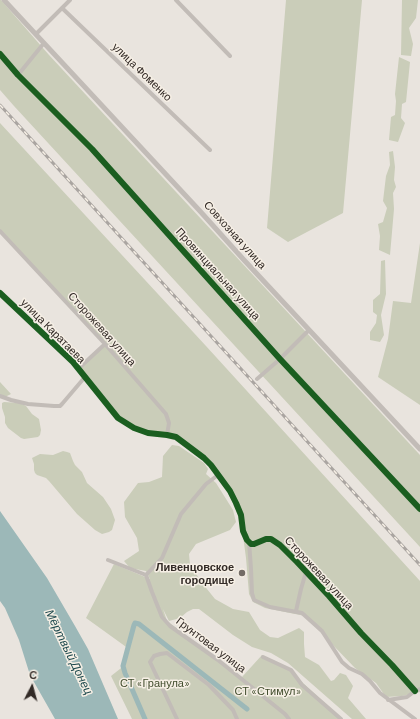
<!DOCTYPE html>
<html>
<head>
<meta charset="utf-8">
<style>
	body { margin:0 }
	#map { position:relative; width:420px; height:719px; overflow:hidden; background:#e9e4de; font-family:Barlow,sans-serif }
	canvas { display:block }
	.north { position:absolute; left:12px; top:667px; width:40px; height:40px; -webkit-text-stroke:3px #f6efe5; paint-order:stroke; rotate:6deg; font-size:11px; font-weight:700; line-height:16px; text-align:center; color:#322a26 }
	.north::after { content:''; display:block; margin:auto; width:14px; height:18px; background:#322a26; clip-path:polygon(50% 0,100% 100%,50% 72%,0 100%) }
</style>
</head>
<body>
<div id="map">
<canvas width="420" height="719"></canvas>
<div class="north">С</div>
</div>
<script>
const c = document.querySelector('canvas').getContext('2d');
c.lineJoin = 'round';
function fillPath(path, color) {
  c.fillStyle = color;
  c.fill(path, 'evenodd');
}
function toPath(rows) {
  const path = new Path2D();
  for (const r of rows) {
    path.moveTo(r[0], r[1]);
    for (let i = 2; i < r.length; i += 2) path.lineTo(r[i], r[i + 1]);
  }
  return path;
}
function stroke(path, color, width, dash) {
  c.strokeStyle = color;
  c.lineWidth = width;
  c.lineCap = dash ? 'butt' : 'round';
  c.setLineDash(dash || []);
  c.stroke(path);
}
function drawText(font, color, halo, rows, align = 'center') {
  c.font = font + ' Barlow,sans-serif';
  c.lineWidth = 3;
  c.setLineDash([]);
  c.textBaseline = 'middle';
  c.strokeStyle = halo;
  c.fillStyle = color;
  for (const [text, x, y, turn = 0] of rows) {
    c.save();
    c.translate(x, y);
    c.rotate((+turn || 0) * Math.PI / 180);
    c.textAlign = isNaN(turn) ? turn : align;
    if (halo) c.strokeText(text, 0, 0);
    c.fillText(text, 0, 0);
    c.restore();
  }
}
const green = toPath([
	[0,0,1,0,49,55,420,455,420,547,14,106,0,90],
	[286,0,362,0,343,213,288,242,267,228],
	[402,0,418,0,416,18,409,28,413,44,411,56,401,55],
	[399,57,410,62,406,102,402,104,401,118,405,123,398,142,389,140,391,117,395,115,396,101,395,94],
	[0,123,206,346,420,581,420,692,402,696,386,697,376,683,355,668,305,616,265,608,253,602,249,594,246,558,241,521,236,507,224,486,214,473,194,449,175,437,139,431,126,426,78,371,105,344,0,230],
	[393,151,395,167,394,180,396,187,393,193,394,209,390,255,379,250,380,236,378,224,383,222,387,208,383,201,386,176,390,165,389,152],
	[420,243,420,405,378,377,388,339,393,301,411,303],
	[385,260,386,294,381,315,384,335,380,342,370,340,370,332,376,323,377,315,373,312,373,300,380,294,381,261],
	[0,382,11,394,5,397,0,394],
	[4,402,20,403,26,406,32,414,39,419,41,430,40,435,38,437,24,439,21,438,8,428,5,423,5,417,2,408,2,403],
	[172,445,179,446,204,463,208,469,206,474,216,483,233,510,236,522,230,530,196,544,189,554,190,565,203,584,215,599,233,609,249,612,260,630,270,637,278,638,299,628,304,632,304,644,305,657,319,665,331,681,334,680,340,673,346,675,353,686,348,698,366,719,352,719,288,663,271,653,252,647,233,635,199,609,193,609,187,612,180,618,169,621,163,609,167,621,242,677,262,655,289,670,342,719,132,719,111,676,125,665,129,649,86,618,114,564,150,579,146,571,130,568,124,561,139,551,137,538,125,517,124,502,138,483,149,482,162,477,163,456],
	[63,451,67,452,70,453,73,461,75,465,82,472,87,483,103,497,111,509,115,520,112,530,109,532,102,534,95,530,77,514,49,481,46,478,37,475,35,473,34,470,34,464,32,458,40,454,53,455]
]);
const water = toPath([
	[0,511,47,578,75,626,88,649,118,719,55,719,30,675,19,640,5,608,0,601]
]);
const canal = toPath([
	[145,719,125,673,123,666,134,625,135,623,139,624,247,709]
]);
const minor = toPath([
	[176,0,230,56],
	[62,8,210,150],
	[36,34,70,0],
	[0,54,18,75,92,149,280,359,420,509],
	[18,75,44,43],
	[0,231,105,344,166,414,169,423,167,435],
	[0,293,73,362,118,418,134,428,148,433,167,435,176,437,204,458,211,465,230,491,236,503,241,515,243,531,247,540,251,544,254,544,266,539,271,539,280,545,297,562,329,596,361,633,392,665,415,691],
	[78,369,105,344],
	[257,379,280,359,309,330],
	[0,396,11,400,28,404,54,406,60,406,62,404,85,377],
	[218,475,206,484,181,514,162,558,146,575,152,592,162,617,170,626,218,660,285,714,289,719],
	[249,541,251,569,252,593,254,600,270,607,302,613,322,631,342,662,349,668,362,674,370,681,380,693,415,719],
	[108,560,146,575],
	[296,611,301,589,306,572],
	[263,657,291,670,302,685,341,719],
	[388,700,407,697,415,691,420,689],
	[177,719,150,662,154,656,160,654,167,653,209,685,233,710,237,719]
]);
const tertiary = toPath([
	[4,0,199,210,244,260,420,449]
]);
const rail = toPath([
	[0,105,420,565]
]);
const cycleway = toPath([
	[0,54,18,75,92,149,280,359,420,509],
	[0,293,73,362,118,418,134,428,148,433,167,435,176,437,204,458,211,465,230,491,236,503,241,515,243,531,247,540,251,544,254,544,266,539,271,539,280,545,297,562,329,596,361,633,392,665,415,691]
]);
const markers = [
	[242,573,4,"#726b66"]
];
const streetNames = [
	["улица Фоменко",142,72,44],
	["Совхозная улица",235,235,48],
	["Провинциальная улица",218,274,48],
	["Сторожевая улица",102,329,48],
	["улица Каратаева",53,331,45],
	["Сторожевая улица",319,573,47],
	["Грунтовая улица",211,645,37]
];
const poiNames = [
	["Ливенцовское",234,567],
	["городище",234,580]
];
const parkNames = [
	["СТ «Гранула»",155,683],
	["СТ «Стимул»",268,691]
];
const waterNames = [
	["Мёртвый Донец",69,652,64]
];
fillPath(green, '#cacdb9');
fillPath(water, '#9cb8b8');
stroke(canal, '#9cb8b8', 5);
stroke(minor, '#c2bcb7', 4);
stroke(tertiary, '#c2bcb7', 5);
stroke(rail, '#aaa5a1', 3);
stroke(rail, '#f6efe5', 1.5, [4.5]);
stroke(cycleway, '#1b5e20', 6);
for (const [x, y, r, color] of markers) {
  const dot = new Path2D();
  dot.arc(x, y, r, 0, 2 * Math.PI);
  c.fillStyle = color;
  c.fill(dot);
  stroke(dot, '#f6efe5', 1.5);
}
drawText('11px', '#322a26', '#f6efe5', streetNames);
drawText('bold 11px', '#322a26', '#f6efe5', poiNames, 'right');
drawText('11px', '#414d2d', '#f6efe5', parkNames);
drawText('italic 12px', '#204b4f', '#f6efe5', waterNames);
</script>
</body>
</html>
